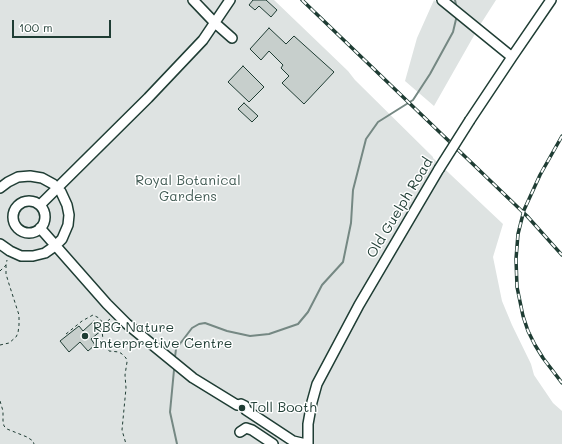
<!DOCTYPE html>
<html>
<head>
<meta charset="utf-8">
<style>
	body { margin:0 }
	#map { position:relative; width:562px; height:444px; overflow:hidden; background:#fff; font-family:Mali,sans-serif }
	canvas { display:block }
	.scale { position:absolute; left:12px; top:20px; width:99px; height:18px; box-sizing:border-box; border:2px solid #1f3d34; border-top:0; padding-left:5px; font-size:12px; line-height:14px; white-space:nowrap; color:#1f3d34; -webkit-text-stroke:3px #fff; paint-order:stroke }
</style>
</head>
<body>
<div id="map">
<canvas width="562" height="444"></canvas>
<div class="scale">100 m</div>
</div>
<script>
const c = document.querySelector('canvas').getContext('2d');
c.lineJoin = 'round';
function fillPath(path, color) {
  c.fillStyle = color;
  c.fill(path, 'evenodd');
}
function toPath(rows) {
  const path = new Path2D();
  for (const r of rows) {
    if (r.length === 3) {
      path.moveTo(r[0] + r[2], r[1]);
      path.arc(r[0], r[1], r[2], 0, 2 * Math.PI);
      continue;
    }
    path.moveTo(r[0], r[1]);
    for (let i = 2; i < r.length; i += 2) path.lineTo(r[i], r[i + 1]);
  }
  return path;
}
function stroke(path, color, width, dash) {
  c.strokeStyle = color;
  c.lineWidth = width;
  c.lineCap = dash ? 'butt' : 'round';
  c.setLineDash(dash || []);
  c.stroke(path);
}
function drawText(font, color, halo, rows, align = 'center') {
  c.font = font + ' Mali,sans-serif';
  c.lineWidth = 3;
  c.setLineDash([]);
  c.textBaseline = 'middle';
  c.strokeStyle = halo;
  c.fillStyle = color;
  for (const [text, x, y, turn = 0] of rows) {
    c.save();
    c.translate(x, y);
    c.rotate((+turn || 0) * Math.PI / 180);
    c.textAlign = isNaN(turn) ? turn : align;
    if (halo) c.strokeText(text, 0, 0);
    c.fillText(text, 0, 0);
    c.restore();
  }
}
const green = toPath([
	[0,0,274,0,348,71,355,80,433,157,433,158,503,224,493,257,502,301,512,325,531,364,534,375,553,403,562,411,562,444,0,444],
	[434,0,476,32,434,106,405,81,417,38],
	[448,0,496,0,480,25]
]);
const stream = toPath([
	[455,0,457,9],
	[175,357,176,349,192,328,199,324,205,323,227,331,250,336,269,334,298,324,308,312,322,285,343,262,351,223,353,190,366,139,378,122,413,100,430,74,453,32,457,15],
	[174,370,170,412,177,444]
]);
const building = toPath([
	[253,0,266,0,277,10,271,17,259,6,255,10,249,5,253,0],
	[269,28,286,44,294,36,334,72,304,104,282,83,289,76,281,68,283,65,269,51,261,60,250,49,269,28],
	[243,66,264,87,249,102,228,82,243,66],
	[244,103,258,116,252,122,238,109,244,103],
	[94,321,102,330,91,339,95,345,88,351,80,342,69,352,60,341,79,326,83,331,94,321]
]);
const path = toPath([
	[0,271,6,265,7,260],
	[110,319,104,324,102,330,103,340,109,351,119,352,122,354,126,358,127,362,125,375,126,388,122,430,126,444],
	[66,334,82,321,93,315,99,318,104,324],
	[0,345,9,343,16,337,18,333,19,325,19,315,9,284,6,274,6,265],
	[0,401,3,411,3,421,4,426,7,429,27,437,33,441,34,444]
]);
const minor = toPath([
	[193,0,215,23,232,38],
	[442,0,512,57],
	[470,120,512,57,551,0],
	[0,188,8,182,18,177,30,176,42,178,53,184,61,192,67,205,69,215,68,225,62,239,55,246,45,253,33,256,21,256,10,251,0,244],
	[29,217,16],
	[40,205,148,98,203,40,230,0],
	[40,228,107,304,127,324,193,378,237,405,241,404,245,406,246,410,293,441,306,444],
	[240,432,246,428,252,430,273,444],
	[308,444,308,424,312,402,317,384,359,305,439,169]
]);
const rail = toPath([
	[302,0,503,193,527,216,562,255],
	[562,136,540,175,524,210,518,234,516,259,517,287,523,316,528,331,535,345,543,358,562,383]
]);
const minorBridge = toPath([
	[439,169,470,120]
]);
const markers = [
	[85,336,4,"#1f3d34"],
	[242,408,4,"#1f3d34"]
];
const parkNames = [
	["Royal Botanical",188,181],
	["Gardens",188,197]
];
const streetNames = [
	["Old Guelph Road",400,208,-59]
];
const poiNames = [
	["RBG Nature",93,328],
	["Interpretive Centre",93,344],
	["Toll Booth",250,408]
];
fillPath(green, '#dee3e2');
stroke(stream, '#758883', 2);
fillPath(building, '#c7cfcc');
stroke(building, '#1f3d34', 1);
stroke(minor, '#1f3d34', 12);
stroke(path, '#1f3d34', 1, [3, 3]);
stroke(minor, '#fff', 9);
stroke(rail, '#1f3d34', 3.5);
stroke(rail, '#fff', 2, [6]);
stroke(minorBridge, '#1f3d34', 12, []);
stroke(minorBridge, '#fff', 9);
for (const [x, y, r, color] of markers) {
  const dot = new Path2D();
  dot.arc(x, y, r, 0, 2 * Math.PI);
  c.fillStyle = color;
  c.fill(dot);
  stroke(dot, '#fff', 1.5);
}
drawText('14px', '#455e57', '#fff', parkNames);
drawText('14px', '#1f3d34', '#fff', streetNames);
drawText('14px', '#1f3d34', '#fff', poiNames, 'left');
</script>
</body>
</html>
